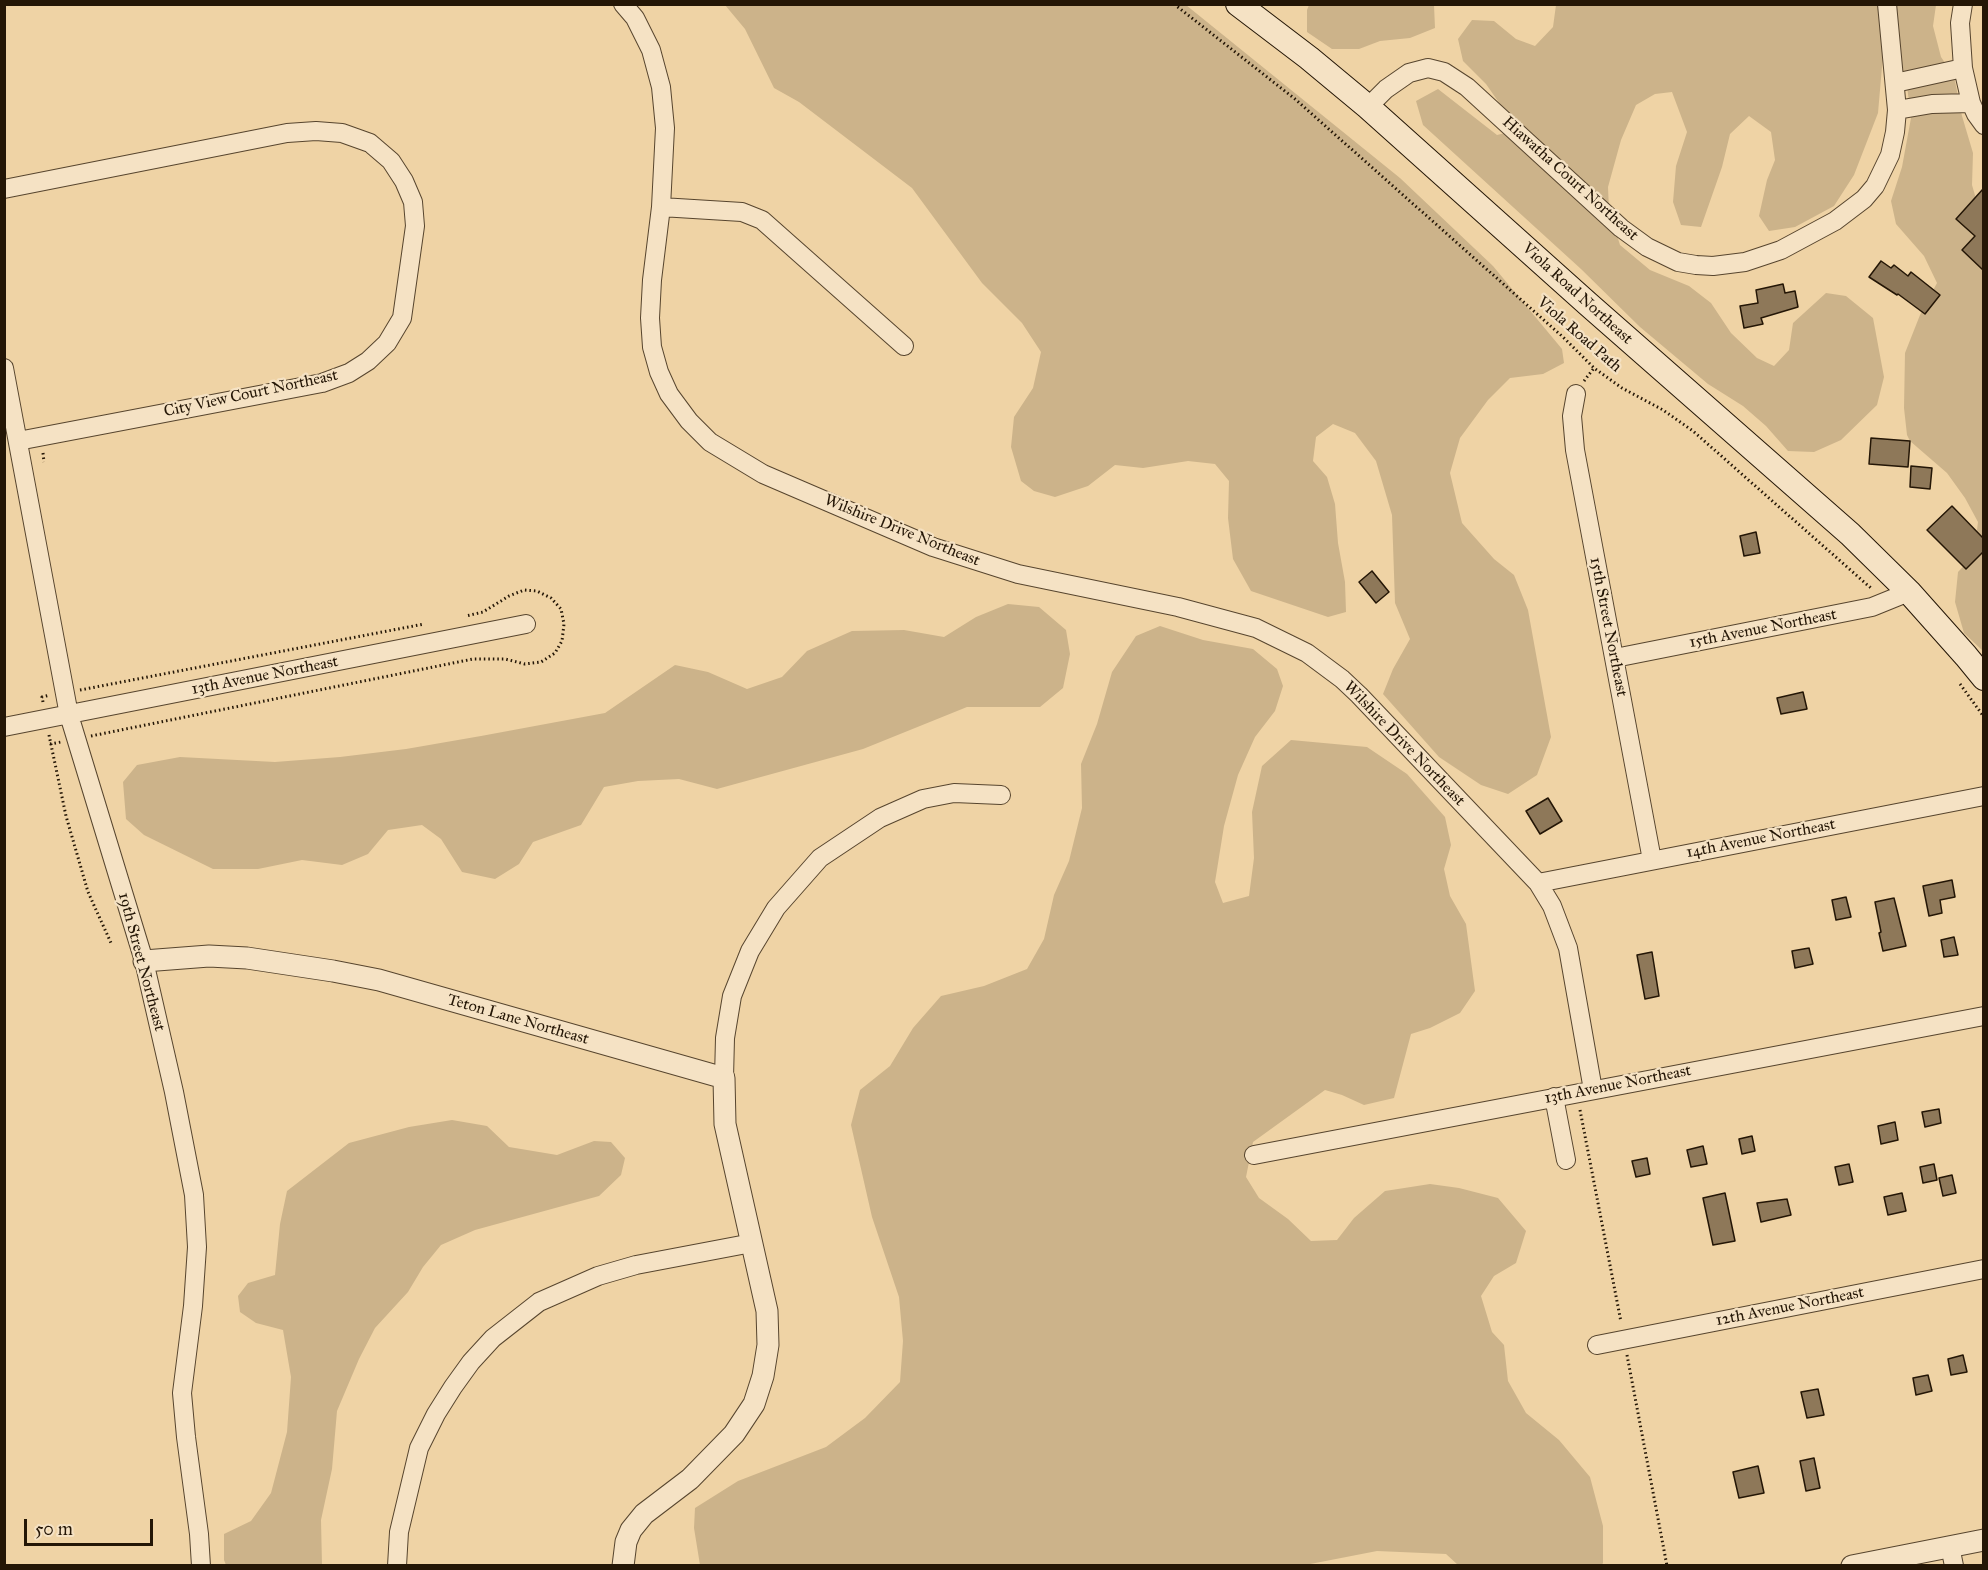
<!DOCTYPE html>
<html>
<head>
<meta charset="utf-8">
<style>
	body { margin:0 }
	#map { position:relative; width:1988px; height:1570px; overflow:hidden; background:#efd3a5; font-family:"IM FELL Great Primer",serif }
	canvas { display:block }
	.frame { position:absolute; inset:0; border:6px solid #241606; pointer-events:none }
	.scale { position:absolute; left:24px; top:1519px; width:129px; height:27px; box-sizing:border-box; border:3px solid #241606; border-top:0; padding-left:8px; font-size:18px; line-height:21px; white-space:nowrap; color:#241606; -webkit-text-stroke:4px #f5e2c4; paint-order:stroke }
</style>
</head>
<body>
<div id="map">
<canvas width="1988" height="1570"></canvas>
<div class="frame"></div>
<div class="scale">50 m</div>
</div>
<script>
const c = document.querySelector('canvas').getContext('2d');
c.lineJoin = 'round';
function fillPath(path, color) {
  c.fillStyle = color;
  c.fill(path, 'evenodd');
}
function toPath(rows) {
  const path = new Path2D();
  for (const r of rows) {
    path.moveTo(r[0], r[1]);
    for (let i = 2; i < r.length; i += 2) path.lineTo(r[i], r[i + 1]);
  }
  return path;
}
function stroke(path, color, width, dash) {
  c.strokeStyle = color;
  c.lineWidth = width;
  c.lineCap = dash ? 'butt' : 'round';
  c.setLineDash(dash || []);
  c.stroke(path);
}
function drawText(font, color, halo, rows, align = 'center') {
  c.font = font + ' "IM FELL Great Primer",serif';
  c.lineWidth = 4.5;
  c.setLineDash([]);
  c.textBaseline = 'middle';
  c.strokeStyle = halo;
  c.fillStyle = color;
  for (const [text, x, y, turn = 0] of rows) {
    c.save();
    c.translate(x, y);
    c.rotate((+turn || 0) * Math.PI / 180);
    c.textAlign = isNaN(turn) ? turn : align;
    if (halo) c.strokeText(text, 0, 0);
    c.fillText(text, 0, 0);
    c.restore();
  }
}
const green = toPath([
	[725,5,1186,5,1400,178,1493,266,1562,349,1564,363,1543,374,1510,378,1488,400,1460,438,1450,473,1462,523,1494,559,1514,575,1528,610,1551,737,1537,775,1508,794,1481,785,1439,757,1383,694,1393,669,1410,639,1395,603,1392,515,1376,461,1355,433,1333,424,1316,437,1313,461,1327,477,1335,504,1338,543,1345,582,1346,612,1328,617,1251,591,1233,559,1228,518,1229,481,1215,464,1188,461,1143,468,1115,465,1088,486,1055,497,1034,491,1021,481,1011,447,1014,417,1033,388,1041,352,1022,323,982,283,912,188,799,102,774,88,745,29],
	[1309,5,1434,5,1435,28,1410,38,1380,41,1359,49,1332,49,1307,32,1307,10],
	[1556,5,1879,5,1884,44,1878,113,1854,175,1834,206,1795,227,1769,231,1759,216,1767,180,1775,160,1771,132,1749,116,1730,134,1722,167,1701,227,1681,225,1673,202,1676,166,1687,132,1672,92,1655,94,1636,105,1621,140,1608,187,1609,210,1620,245,1650,270,1689,286,1711,303,1731,333,1757,358,1774,366,1789,350,1793,323,1826,293,1846,296,1873,318,1884,377,1877,405,1841,440,1814,452,1788,451,1766,426,1743,406,1708,384,1640,327,1581,269,1423,125,1416,101,1438,89,1497,135,1518,130,1486,84,1463,61,1458,39,1472,20,1494,21,1516,39,1535,46,1553,27],
	[1884,5,1936,5,1933,26,1941,57,1954,76,1962,116,1973,153,1972,185,1984,226,1983,651,1964,633,1955,602,1958,572,1974,555,1978,522,1965,498,1947,473,1910,441,1907,435,1904,408,1905,353,1920,315,1937,283,1924,256,1896,224,1891,201,1902,167,1911,118,1907,86,1889,40],
	[1008,604,1039,607,1066,630,1070,654,1063,688,1040,707,967,707,863,749,717,789,679,779,638,781,604,787,581,825,533,842,519,864,495,879,462,872,441,839,422,825,388,830,368,854,342,865,302,860,258,869,213,869,144,835,126,819,123,782,137,765,180,757,275,762,340,757,406,749,481,736,605,713,675,665,708,672,747,689,782,677,807,651,852,631,904,630,944,637,976,617],
	[1160,626,1203,640,1253,649,1277,669,1283,686,1275,711,1255,737,1238,775,1224,826,1215,882,1223,903,1249,896,1254,858,1252,812,1262,766,1291,740,1367,747,1407,774,1445,817,1451,845,1444,869,1450,896,1466,924,1475,991,1460,1013,1430,1028,1411,1034,1394,1098,1364,1105,1342,1095,1325,1090,1253,1142,1246,1177,1259,1198,1288,1219,1311,1241,1337,1240,1354,1218,1385,1191,1430,1184,1459,1188,1498,1198,1526,1231,1516,1263,1494,1276,1481,1296,1492,1332,1504,1345,1508,1381,1526,1413,1559,1440,1590,1477,1603,1526,1603,1563,1601,1566,1458,1565,1446,1554,1377,1551,1300,1566,700,1565,694,1528,695,1508,738,1481,826,1447,865,1418,900,1382,903,1341,899,1297,872,1217,851,1125,860,1090,890,1066,913,1028,941,996,984,986,1027,969,1044,939,1054,895,1069,861,1082,808,1081,764,1097,724,1112,672,1136,636],
	[452,1120,487,1126,509,1147,557,1155,594,1141,611,1142,625,1158,621,1175,599,1196,475,1230,441,1245,423,1267,408,1292,375,1328,359,1359,337,1411,332,1469,321,1520,322,1565,226,1565,224,1560,224,1534,251,1521,271,1493,287,1432,291,1377,283,1330,256,1323,240,1312,238,1296,248,1283,275,1275,280,1224,287,1191,349,1143,409,1127]
]);
const building = toPath([
	[1983,189,1983,270,1962,250,1975,236,1956,219,1983,189],
	[1881,261,1891,268,1894,265,1908,276,1911,272,1940,295,1925,314,1898,294,1897,295,1869,277,1881,261],
	[1783,284,1785,293,1795,291,1798,307,1761,318,1763,324,1744,328,1740,306,1758,303,1756,290,1783,284],
	[1871,438,1910,441,1908,467,1869,464,1871,438],
	[1911,466,1932,468,1930,489,1910,487,1911,466],
	[1952,506,1983,538,1983,552,1966,569,1927,530,1952,506],
	[1756,532,1760,553,1744,556,1740,536,1756,532],
	[1372,571,1389,592,1376,603,1359,582,1372,571],
	[1803,692,1807,709,1781,714,1777,698,1803,692],
	[1548,798,1562,821,1540,834,1526,811,1548,798],
	[1952,880,1955,897,1940,900,1942,913,1929,916,1923,886,1952,880],
	[1846,897,1851,917,1836,920,1832,900,1846,897],
	[1894,898,1906,946,1883,951,1879,933,1881,932,1875,902,1894,898],
	[1954,937,1958,955,1944,957,1941,940,1954,937],
	[1809,948,1813,964,1795,968,1792,951,1809,948],
	[1652,952,1659,996,1645,999,1637,955,1652,952],
	[1939,1109,1941,1123,1925,1127,1922,1112,1939,1109],
	[1895,1122,1898,1140,1881,1144,1878,1126,1895,1122],
	[1752,1136,1755,1151,1742,1154,1739,1139,1752,1136],
	[1703,1146,1707,1164,1691,1167,1687,1150,1703,1146],
	[1647,1158,1650,1174,1636,1177,1632,1161,1647,1158],
	[1849,1164,1853,1182,1839,1185,1835,1167,1849,1164],
	[1934,1164,1937,1180,1923,1183,1920,1167,1934,1164],
	[1952,1175,1956,1193,1943,1196,1939,1178,1952,1175],
	[1725,1193,1735,1241,1713,1245,1703,1198,1725,1193],
	[1902,1193,1906,1211,1888,1215,1884,1197,1902,1193],
	[1787,1199,1791,1215,1761,1222,1757,1203,1787,1199],
	[1963,1355,1967,1372,1951,1375,1948,1359,1963,1355],
	[1928,1375,1932,1391,1916,1395,1913,1378,1928,1375],
	[1818,1389,1824,1415,1807,1418,1801,1392,1818,1389],
	[1814,1458,1820,1488,1806,1491,1800,1461,1814,1458],
	[1758,1466,1764,1493,1739,1498,1733,1472,1758,1466]
]);
const path = toPath([
	[1174,4,1295,99,1563,337,1594,368,1622,388,1663,410,1693,431,1872,589],
	[1584,381,1594,368],
	[43,453,44,462],
	[1960,684,1984,717],
	[80,690,424,624],
	[43,702,42,697,50,695],
	[49,735,66,816,88,892,111,943],
	[91,736,473,659,505,659,525,664,541,662,555,653,562,641,564,624,561,609,551,598,537,591,524,590,509,596,483,612,466,616],
	[50,744,61,742],
	[1580,1110,1621,1322],
	[1627,1355,1667,1566],
	[1973,1566,1976,1565]
]);
const minor = toPath([
	[623,4,635,18,651,50,661,87,665,128,661,207,652,280,650,318,652,347,659,372,669,394,689,421,710,442,763,474,933,547,1018,574,1178,607,1256,628,1307,653,1342,679,1359,695,1538,883,1552,906,1568,948,1593,1090],
	[1963,4,1960,23,1963,68,1971,103,1976,114,1984,125],
	[1895,83,1963,68],
	[1368,107,1386,89,1409,73,1428,68,1444,72,1467,87,1621,228,1647,247,1678,262,1696,265,1713,266,1745,262,1781,250,1835,221,1864,199,1875,186,1890,155,1895,132,1897,110,1887,4],
	[1897,110,1932,104,1971,103],
	[4,189,287,133,316,131,342,133,370,143,391,161,404,181,413,202,415,226,402,318,387,343,368,361,349,373,322,383,18,441],
	[661,207,742,212,762,220,904,346],
	[4,368,69,715,144,961,174,1092,194,1195,197,1247,193,1306,182,1393,186,1437,199,1534,201,1566],
	[1576,394,1572,416,1575,450,1652,860],
	[1615,658,1872,607,1909,592],
	[4,727,526,624],
	[1538,883,1984,796],
	[724,1078,725,1038,732,996,750,951,776,908,820,858,880,818,923,799,954,793,1001,795],
	[1554,1097,1566,1160],
	[1254,1155,1984,1016],
	[1597,1345,1984,1269],
	[1950,1546,1954,1566],
	[397,1566,399,1532,419,1448,436,1414,453,1387,471,1362,493,1338,539,1302,598,1276,636,1265,752,1243]
]);
const tertiary = toPath([
	[144,961,209,956,247,958,333,971,379,980,724,1078,725,1124,767,1311,768,1345,763,1376,754,1404,734,1434,690,1479,644,1514,631,1530,626,1542,623,1566],
	[1852,1566,1984,1540]
]);
const secondary = toPath([
	[1238,4,1309,58,1368,107,1588,304,1850,534,1909,592,1966,656,1984,678]
]);
const streetNames = [
	["Hiawatha Court Northeast",1570,179,42],
	["Viola Road Northeast",1577,294,42],
	["Viola Road Path",1579,335,41],
	["City View Court Northeast",251,394,-12],
	["Wilshire Drive Northeast",902,531,22],
	["15th Street Northeast",1608,627,79],
	["15th Avenue Northeast",1763,629,-11],
	["13th Avenue Northeast",265,676,-11],
	["Wilshire Drive Northeast",1404,744,46],
	["14th Avenue Northeast",1761,839,-11],
	["19th Street Northeast",141,962,75],
	["Teton Lane Northeast",518,1020,16],
	["13th Avenue Northeast",1618,1085,-11],
	["12th Avenue Northeast",1790,1307,-11]
];
fillPath(green, '#ccb38a');
fillPath(building, '#8e7859');
stroke(building, '#241606', 1.5);
stroke(minor, '#57452e', 20);
stroke(tertiary, '#57452e', 23);
stroke(secondary, '#241606', 26);
stroke(path, '#241606', 3, [1.5, 3]);
stroke(minor, '#f5e2c4', 18);
stroke(tertiary, '#f5e2c4', 21);
stroke(secondary, '#f5e2c4', 24);
drawText('16px', '#241606', '#f5e2c4', streetNames);
</script>
</body>
</html>
